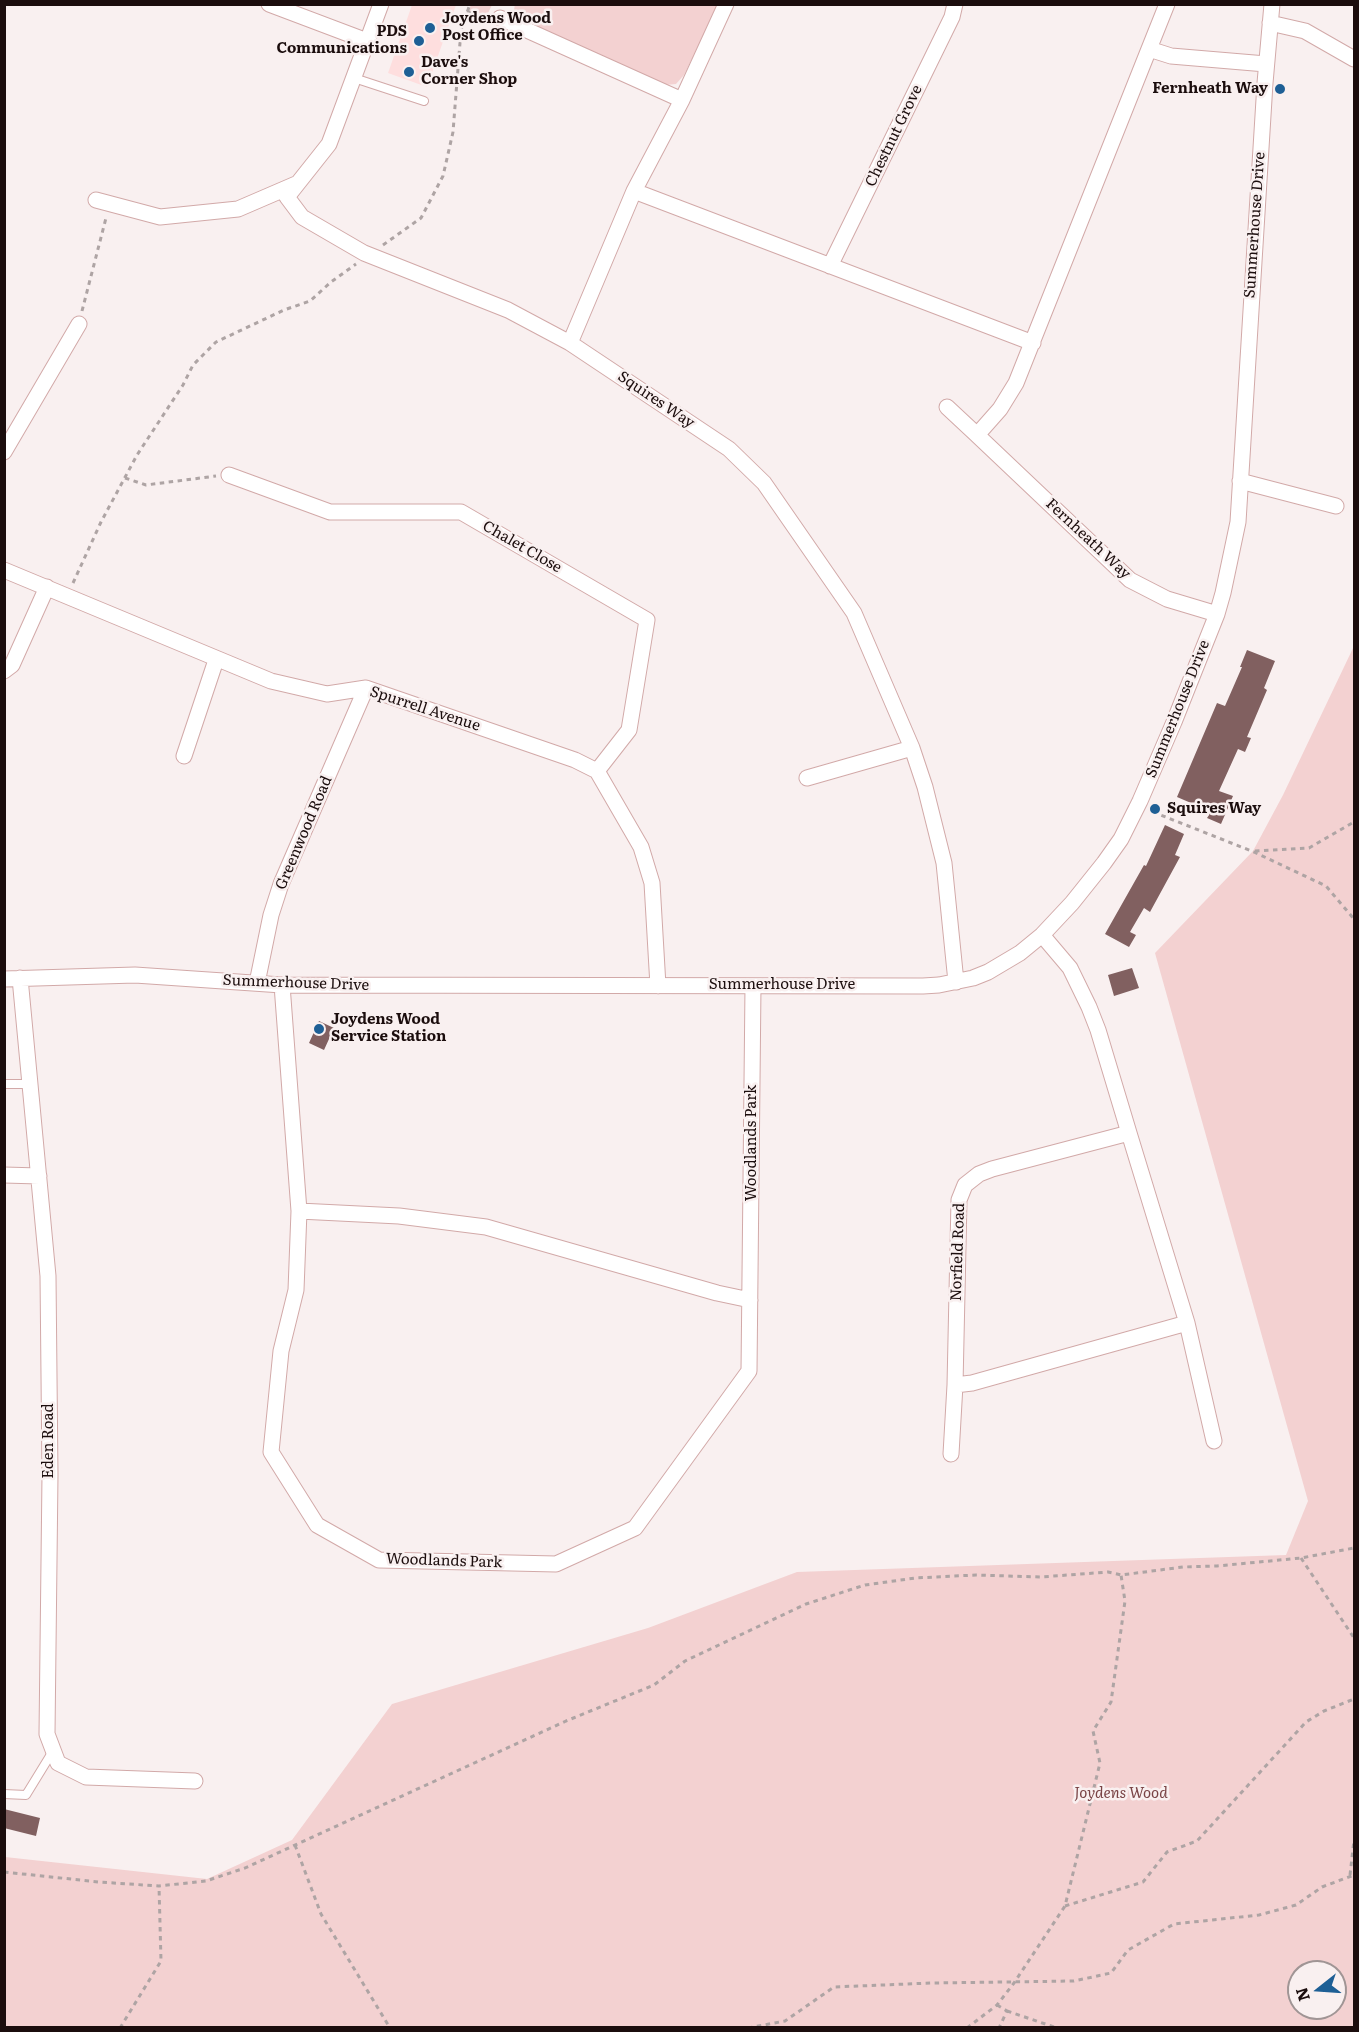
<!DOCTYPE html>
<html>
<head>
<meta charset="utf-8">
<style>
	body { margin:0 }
	#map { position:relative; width:1359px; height:2032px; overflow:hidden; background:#f9f0f0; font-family:Literata,serif }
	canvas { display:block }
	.frame { position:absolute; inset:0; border:6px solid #1b0d0d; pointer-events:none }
	.north { position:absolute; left:1287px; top:1960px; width:60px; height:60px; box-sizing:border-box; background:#f9f0f0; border:2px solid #a09595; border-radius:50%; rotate:253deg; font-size:16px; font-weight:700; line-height:24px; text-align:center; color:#1b0d0d }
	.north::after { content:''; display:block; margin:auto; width:21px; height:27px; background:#1e5f95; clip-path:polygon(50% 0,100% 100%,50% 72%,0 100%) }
</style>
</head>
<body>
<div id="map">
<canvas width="1359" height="2032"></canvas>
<div class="frame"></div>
<div class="north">N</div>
</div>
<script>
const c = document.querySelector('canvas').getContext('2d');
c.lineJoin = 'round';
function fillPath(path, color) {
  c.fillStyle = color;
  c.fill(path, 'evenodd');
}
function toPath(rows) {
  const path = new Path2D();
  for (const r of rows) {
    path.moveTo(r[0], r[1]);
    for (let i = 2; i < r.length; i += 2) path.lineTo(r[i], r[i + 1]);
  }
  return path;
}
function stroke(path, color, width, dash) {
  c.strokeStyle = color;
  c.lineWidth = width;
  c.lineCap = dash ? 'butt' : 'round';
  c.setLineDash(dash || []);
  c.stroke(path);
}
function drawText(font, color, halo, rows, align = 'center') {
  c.font = font + ' Literata,serif';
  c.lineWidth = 5;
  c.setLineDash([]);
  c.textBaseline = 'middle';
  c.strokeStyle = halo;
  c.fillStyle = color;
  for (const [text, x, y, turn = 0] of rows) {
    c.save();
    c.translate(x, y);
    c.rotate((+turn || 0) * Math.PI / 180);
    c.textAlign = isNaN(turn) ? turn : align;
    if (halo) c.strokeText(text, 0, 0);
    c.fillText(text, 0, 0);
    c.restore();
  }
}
const built = toPath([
	[412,5,456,5,427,87,388,73]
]);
const green = toPath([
	[515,4,718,5,684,75,676,84,665,85,522,20,514,10],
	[471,5,471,4,492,5,486,17,469,10],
	[1354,646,1354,2027,5,2027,5,1857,207,1879,292,1840,392,1704,648,1628,797,1572,1286,1555,1308,1501,1155,953,1253,851,1283,795],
	[1299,1972,1335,1972,1335,2008,1299,2008]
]);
const building = toPath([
	[1247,650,1275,661,1264,688,1267,690,1247,737,1251,738,1245,752,1238,749,1219,791,1233,796,1221,824,1207,818,1209,815,1196,810,1198,806,1177,797,1217,703,1225,706,1242,667,1240,667],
	[1165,825,1184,834,1175,855,1180,857,1150,912,1144,908,1130,932,1136,935,1129,947,1105,934,1144,865,1146,866],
	[1132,968,1139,988,1114,996,1108,975],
	[319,1021,334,1028,324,1050,309,1043],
	[4,1809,40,1818,36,1836,4,1828]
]);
const path = toPath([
	[467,11,485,19],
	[383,245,421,218,443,176,453,132,461,30,470,4],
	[82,311,106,218],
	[125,478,146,485,216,476],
	[73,583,101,522,137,455,183,385,193,365,216,342,284,310,310,301,331,282,356,264],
	[1153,812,1254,852,1326,886,1354,919],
	[1255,851,1309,848,1354,822],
	[1301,1558,1354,1638],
	[295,1845,321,1914,390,2028],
	[4,1872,99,1882,159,1886,206,1881,245,1868,566,1721,654,1685,685,1661,806,1604,865,1585,915,1578,976,1575,1041,1577,1108,1572,1121,1575,1183,1567,1217,1566,1301,1558,1354,1548],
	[1350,1875,1354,1840],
	[1065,1906,1143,1882,1167,1852,1197,1841,1306,1722,1324,1711,1354,1699],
	[997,2005,1007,2011,999,2028],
	[1007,2011,1057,2028],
	[120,2028,161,1961,159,1886],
	[748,2028,785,2021,834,1987,931,1983,1074,1981,1111,1973,1128,1950,1174,1924,1259,1915,1296,1905,1322,1887,1354,1875],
	[967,2028,997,2005,1014,1983,1065,1906,1100,1763,1093,1731,1111,1702,1125,1601,1121,1575]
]);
const service = toPath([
	[354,78,424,101],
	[4,1084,30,1084],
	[4,1794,26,1795,53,1751]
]);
const minor = toPath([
	[269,4,367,41],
	[381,4,329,144,287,197,302,217,364,253,508,310,570,343,729,449,764,483,854,613,912,748,925,787,944,863,956,982],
	[500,18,682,100],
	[1270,23,1305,31,1354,59],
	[1149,49,1167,4],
	[634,191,1033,343],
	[96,200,160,217,238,209,296,184],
	[830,266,952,17,955,4],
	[570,343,634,191,682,100,726,4],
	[947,407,977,435],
	[4,452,79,324],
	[229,475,330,512,461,512,647,620,629,730,597,771],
	[1240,481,1336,506],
	[4,570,271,681,327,694,366,688,575,760,597,771,641,847,652,883,658,986],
	[1217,614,1167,599,1130,580,977,435,1000,409,1016,383,1149,49,1171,56,1266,64],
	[4,671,12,665,47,587],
	[184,756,216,660],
	[807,778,912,748],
	[1042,935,1070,968,1089,1007,1098,1030,1129,1133,992,1169,979,1174,965,1185,959,1200,955,1385,972,1383,1187,1323],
	[20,978,48,1276,50,1475,47,1734,58,1763,86,1777,195,1781],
	[4,979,135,975,282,985,923,986,939,985,973,978,988,972,1020,953,1042,935,1072,903,1104,863,1121,839,1140,801,1174,722,1217,614,1223,593,1238,522,1265,83,1272,4],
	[257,983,271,915,281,884,366,688],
	[282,985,299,1211,399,1216,486,1227,717,1293,750,1300],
	[1129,1133,1187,1323,1214,1441],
	[4,1175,39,1176],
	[299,1211,296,1290,281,1351,271,1452,317,1525,379,1560,556,1564,635,1528,749,1371,753,986],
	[951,1454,955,1385]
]);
const markers = [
	[430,28,6,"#1e5f95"],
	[419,41,6,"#1e5f95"],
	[409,72,6,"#1e5f95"],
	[1280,89,6,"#1e5f95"],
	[1155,809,6,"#1e5f95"],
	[319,1029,6,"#1e5f95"]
];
const poiNames = [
	["Joydens Wood",442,19],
	["Post Office",442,36],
	["PDS",407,32,"right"],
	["Communications",407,49,"right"],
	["Dave's",421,63],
	["Corner Shop",421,80],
	["Fernheath Way",1268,89,"right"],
	["Squires Way",1167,809],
	["Joydens Wood",331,1020],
	["Service Station",331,1037]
];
const streetNames = [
	["Chestnut Grove",894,136,-64],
	["Summerhouse Drive",1255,225,-86],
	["Squires Way",656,400,34],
	["Fernheath Way",1088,539,43],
	["Chalet Close",522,547,30],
	["Spurrell Avenue",425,709,18],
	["Summerhouse Drive",1178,709,-68],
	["Greenwood Road",304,833,-67],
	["Summerhouse Drive",296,983,2],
	["Summerhouse Drive",782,985],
	["Woodlands Park",752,1143,-90],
	["Norfield Road",958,1252,-88],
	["Eden Road",49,1441,-90],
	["Woodlands Park",444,1561,2]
];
const parkNames = [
	["Joydens Wood",1121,1794]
];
fillPath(built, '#fedede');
fillPath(green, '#f3d1d1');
fillPath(building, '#816060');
stroke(service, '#d2a9a8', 10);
stroke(minor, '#d2a9a8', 17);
stroke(path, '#aea4a4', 3, [4.5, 4.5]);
stroke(service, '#fff', 8);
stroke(minor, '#fff', 15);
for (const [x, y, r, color] of markers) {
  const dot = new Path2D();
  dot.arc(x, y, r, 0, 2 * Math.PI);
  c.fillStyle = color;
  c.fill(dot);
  stroke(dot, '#f9f0f0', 2);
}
drawText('bold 15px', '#1b0d0d', '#f9f0f0', poiNames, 'left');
drawText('15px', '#1b0d0d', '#f9f0f0', streetNames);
drawText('italic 15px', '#7a4446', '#f9f0f0', parkNames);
</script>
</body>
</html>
